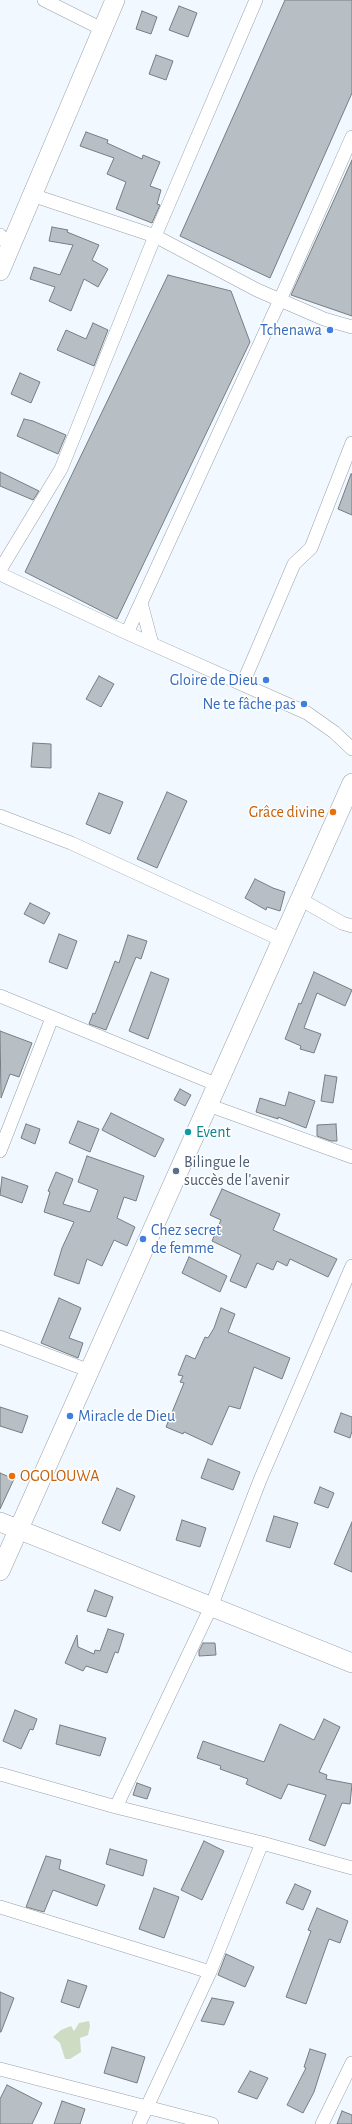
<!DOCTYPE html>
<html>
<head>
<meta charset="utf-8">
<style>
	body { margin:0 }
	canvas { display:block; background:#f1f8ff }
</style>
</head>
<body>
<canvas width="352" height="2124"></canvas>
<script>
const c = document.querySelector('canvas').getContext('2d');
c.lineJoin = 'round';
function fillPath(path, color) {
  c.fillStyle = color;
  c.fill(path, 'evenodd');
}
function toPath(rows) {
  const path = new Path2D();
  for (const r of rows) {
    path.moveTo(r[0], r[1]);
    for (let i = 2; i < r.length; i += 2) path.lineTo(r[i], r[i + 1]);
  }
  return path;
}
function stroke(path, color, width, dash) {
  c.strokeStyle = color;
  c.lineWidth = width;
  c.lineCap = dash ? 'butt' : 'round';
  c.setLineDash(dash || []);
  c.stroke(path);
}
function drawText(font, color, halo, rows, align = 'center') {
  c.font = font + ' "Alegreya Sans",sans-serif';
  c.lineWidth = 3;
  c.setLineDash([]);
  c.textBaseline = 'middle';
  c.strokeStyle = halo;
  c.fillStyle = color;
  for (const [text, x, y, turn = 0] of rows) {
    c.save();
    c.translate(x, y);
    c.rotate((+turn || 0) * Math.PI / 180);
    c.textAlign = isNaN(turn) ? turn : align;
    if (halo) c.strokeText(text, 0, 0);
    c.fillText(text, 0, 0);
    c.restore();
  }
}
const green = toPath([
	[89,2021,90,2026,88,2035,80,2038,81,2052,70,2059,65,2059,60,2043,53,2037,61,2030,71,2026,74,2031,79,2023]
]);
const building = toPath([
	[285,0,352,0,352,93,270,278,180,236,285,0],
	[179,6,197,13,188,37,169,30,179,6],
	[142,11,157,17,151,34,136,29,142,11],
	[156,55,173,61,166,80,149,74,156,55],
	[86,132,108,140,107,143,142,159,143,155,160,162,150,186,161,190,157,204,160,205,152,223,116,209,126,182,107,174,114,158,80,146,86,132],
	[352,160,352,316,291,295,352,160],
	[52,227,68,230,67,232,99,245,92,260,108,269,98,287,84,279,71,311,49,301,55,287,30,279,34,267,60,275,73,245,49,241,52,227],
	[168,275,231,291,250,342,117,619,25,572,168,275],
	[93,323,108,330,94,366,57,350,66,330,86,339,93,323],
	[20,373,40,382,31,403,11,394,20,373],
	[24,419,33,421,66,435,58,454,17,436,24,419],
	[0,472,39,491,33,500,0,486,0,472],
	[351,474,352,474,352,515,338,509,351,474],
	[99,676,114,684,101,707,86,699,99,676],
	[33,743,51,744,51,768,31,767,33,743],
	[167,792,187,801,157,868,137,859,167,792],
	[99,793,123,802,110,834,86,824,99,793],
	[255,879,273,888,285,892,280,911,267,907,266,910,245,898,255,879],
	[30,903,50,913,44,924,24,914,30,903],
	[59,934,77,941,67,969,49,962,59,934],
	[128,935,147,941,141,959,136,957,106,1030,89,1024,93,1013,95,1014,115,961,119,963,128,935],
	[151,972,169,979,148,1039,129,1031,151,972],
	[314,972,352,990,345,1006,317,993,304,1028,321,1034,314,1053,300,1049,301,1046,285,1039,299,1003,301,1004,314,972],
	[0,1031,32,1043,19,1077,10,1074,1,1098,0,1031],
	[325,1075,337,1077,333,1103,321,1101,325,1075],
	[180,1089,191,1095,185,1106,174,1100,180,1089],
	[289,1092,315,1101,306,1128,278,1117,278,1119,256,1112,260,1098,285,1106,289,1092],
	[111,1113,164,1139,155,1157,102,1130,111,1113],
	[78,1121,99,1129,90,1152,69,1143,78,1121],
	[26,1124,40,1129,35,1144,21,1138,26,1124],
	[336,1124,337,1141,331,1141,317,1136,317,1125,336,1124],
	[87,1156,144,1176,136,1201,124,1197,117,1218,135,1227,127,1246,114,1240,102,1266,87,1259,79,1284,54,1275,62,1248,74,1222,44,1212,50,1192,48,1191,56,1172,73,1179,63,1204,90,1212,98,1190,78,1182,87,1156],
	[2,1177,28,1186,22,1203,0,1195,2,1177],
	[222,1189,280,1214,273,1230,337,1259,328,1277,290,1259,287,1266,277,1261,273,1270,257,1263,246,1288,230,1281,241,1255,212,1241,221,1220,210,1215,222,1189],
	[189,1257,227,1276,220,1292,182,1273,189,1257],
	[59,1298,81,1308,69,1338,83,1343,78,1358,41,1343,59,1298],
	[221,1308,235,1314,228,1332,290,1358,282,1379,254,1367,240,1409,229,1406,212,1445,184,1432,183,1434,166,1427,184,1383,180,1382,183,1376,178,1375,186,1355,195,1359,205,1337,208,1338,214,1328,221,1308],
	[0,1407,28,1416,22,1433,0,1426,0,1407],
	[341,1413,352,1417,352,1431,350,1438,334,1432,341,1413],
	[208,1459,240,1472,233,1490,201,1478,208,1459],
	[0,1473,14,1479,0,1509,0,1473],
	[320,1487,334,1493,328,1508,314,1503,320,1487],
	[117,1488,135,1496,120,1531,102,1523,117,1488],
	[274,1516,298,1523,290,1548,266,1541,274,1516],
	[182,1520,206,1528,200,1547,176,1540,182,1520],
	[352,1522,352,1572,334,1564,352,1522],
	[95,1590,113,1597,106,1617,87,1611,95,1590],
	[108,1629,124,1634,118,1653,115,1652,107,1673,86,1666,83,1671,65,1663,77,1635,78,1647,94,1654,95,1650,100,1651,108,1629],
	[203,1643,215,1643,216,1655,199,1656,199,1651,203,1643],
	[15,1710,37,1719,33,1730,30,1729,21,1749,3,1741,15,1710],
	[324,1719,340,1727,319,1772,327,1775,326,1779,352,1784,350,1804,342,1803,325,1846,309,1840,326,1795,288,1784,281,1799,246,1784,248,1779,220,1769,221,1766,197,1758,203,1741,264,1762,280,1724,314,1740,324,1719],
	[60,1725,106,1738,100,1756,56,1744,60,1725],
	[137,1783,151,1788,147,1799,133,1795,137,1783],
	[204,1841,224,1851,202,1900,181,1890,204,1841],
	[110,1849,147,1860,143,1876,106,1864,110,1849],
	[46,1856,61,1860,59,1869,105,1885,97,1906,53,1890,44,1912,26,1907,46,1856],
	[295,1884,311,1891,303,1910,286,1903,295,1884],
	[154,1888,179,1897,164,1938,139,1929,154,1888],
	[317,1908,348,1921,340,1943,329,1939,306,2004,286,1997,311,1931,308,1930,317,1908],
	[226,1954,254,1967,245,1987,218,1975,226,1954],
	[68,1980,87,1986,79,2008,61,2002,68,1980],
	[0,1992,14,1998,1,2032,0,2032,0,1992],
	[212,1998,234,2002,224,2025,201,2021,212,1998],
	[112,2047,145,2057,137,2083,104,2073,112,2047],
	[310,2049,326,2054,314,2092,303,2113,287,2105,306,2068,304,2067,310,2049],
	[250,2071,268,2078,257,2099,238,2092,250,2071],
	[7,2085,42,2103,32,2124,0,2124,0,2099,7,2085],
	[62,2101,85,2109,80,2124,54,2124,62,2101],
	[342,2111,352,2115,352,2124,337,2124,342,2111]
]);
const street = toPath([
	[44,0,102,29],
	[32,195,155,236,257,290,324,319,352,327],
	[0,235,10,246],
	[0,570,61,469,155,236,256,0],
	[0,574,127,633,307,713,334,732,352,749],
	[141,603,152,644],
	[127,633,280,300,352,137],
	[243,683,294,564,311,548,352,443],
	[0,816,71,843,282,940],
	[300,899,342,923,352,926],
	[0,996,218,1085],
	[208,1105,352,1157],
	[0,1151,52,1018],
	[0,1337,90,1371],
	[0,1774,116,1807,262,1843,352,1868],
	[116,1807,211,1607,260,1480,352,1266],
	[0,1907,210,1972],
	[0,2069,212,2124],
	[139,2124,210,1972,262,1843],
	[322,2124,352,2063]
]);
const secondary = toPath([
	[0,271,115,0],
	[0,1522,352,1663],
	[0,1571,352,783]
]);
const markers = [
	[330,330,4,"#3f7fe0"],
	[266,680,4,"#3f7fe0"],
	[304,704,4,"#3f7fe0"],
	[333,812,4,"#e8710a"],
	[188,1132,4,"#0f9aa8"],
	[176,1171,4,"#5c6f8a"],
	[143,1239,4,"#3f7fe0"],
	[70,1416,4,"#3f7fe0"],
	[12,1476,4,"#e8710a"]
];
const shopNames = [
	["Tchenawa",322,330],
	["Gloire de Dieu",258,680],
	["Ne te fâche pas",296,704],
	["Chez secret",151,1230,"left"],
	["de femme",151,1248,"left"],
	["Miracle de Dieu",78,1416,"left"]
];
const foodNames = [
	["Grâce divine",325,812],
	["OGOLOUWA",20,1476,"left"]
];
const cultureNames = [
	["Event",196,1132]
];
const serviceNames = [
	["Bilingue le",184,1162],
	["succès de l'avenir",184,1180]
];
fillPath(green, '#cddcc3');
fillPath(building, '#b7bec4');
stroke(building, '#777e83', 1);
stroke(street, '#9aa1a6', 14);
stroke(secondary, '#9aa1a6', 20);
stroke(street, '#fff', 13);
stroke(secondary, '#fff', 19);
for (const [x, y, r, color] of markers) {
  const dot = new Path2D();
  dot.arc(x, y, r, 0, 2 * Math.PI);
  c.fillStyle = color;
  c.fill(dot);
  stroke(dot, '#fff', 1.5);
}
drawText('16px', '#366cbe', '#fff', shopNames, 'right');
drawText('16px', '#c56008', '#fff', foodNames, 'right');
drawText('16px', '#0d838f', '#fff', cultureNames, 'left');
drawText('16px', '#4e5e75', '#fff', serviceNames, 'left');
</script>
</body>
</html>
